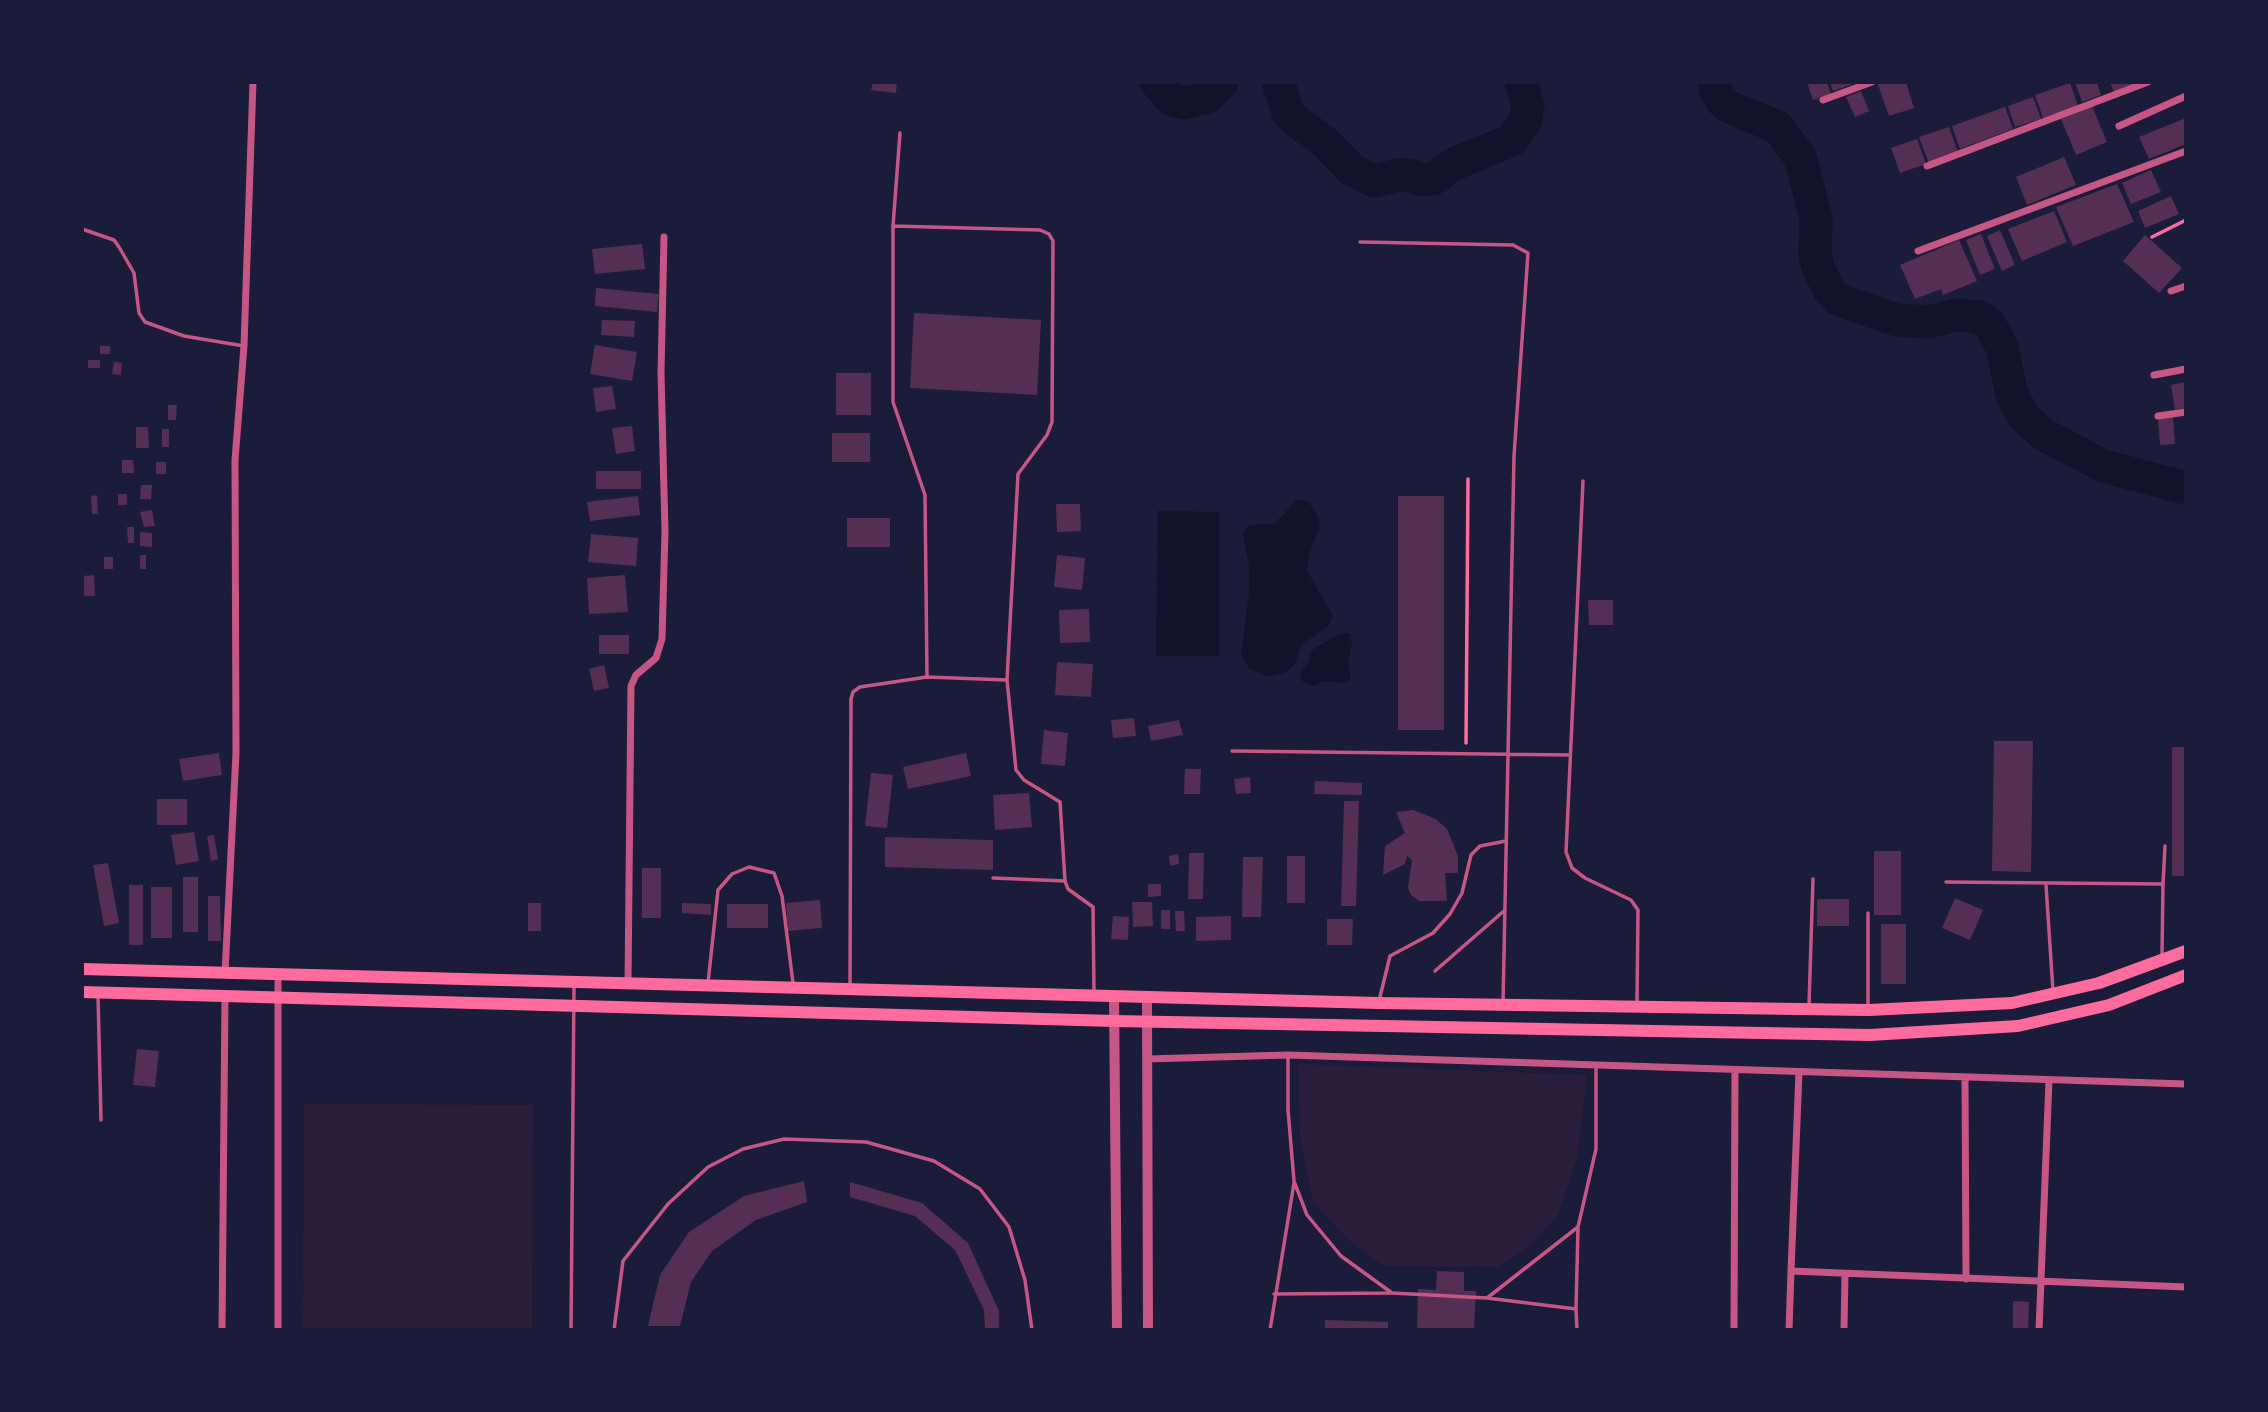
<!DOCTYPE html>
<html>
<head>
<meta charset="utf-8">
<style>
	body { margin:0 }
	#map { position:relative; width:2268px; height:1412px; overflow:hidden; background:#1b1b3a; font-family:"Varela Round",sans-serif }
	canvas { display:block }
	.frame { position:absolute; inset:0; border:84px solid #1b1b3a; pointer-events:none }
</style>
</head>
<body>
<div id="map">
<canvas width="2268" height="1412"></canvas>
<div class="frame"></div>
</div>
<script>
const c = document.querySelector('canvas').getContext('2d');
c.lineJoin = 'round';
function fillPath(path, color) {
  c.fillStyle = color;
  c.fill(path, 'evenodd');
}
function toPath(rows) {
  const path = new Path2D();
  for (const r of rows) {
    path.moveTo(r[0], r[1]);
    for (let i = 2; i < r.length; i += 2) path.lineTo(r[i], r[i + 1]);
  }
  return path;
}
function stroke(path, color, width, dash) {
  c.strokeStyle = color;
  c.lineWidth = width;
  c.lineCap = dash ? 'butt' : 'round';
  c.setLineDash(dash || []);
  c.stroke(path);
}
const green = toPath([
	[1298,1064,1587,1075,1577,1159,1557,1217,1527,1249,1497,1267,1385,1266,1349,1241,1313,1202,1300,1137],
	[304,1104,533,1105,532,1330,303,1330]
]);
const water = toPath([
	[1298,499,1309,502,1318,517,1320,527,1309,554,1307,571,1333,616,1327,627,1301,645,1295,664,1286,672,1269,676,1250,670,1241,655,1249,594,1249,565,1243,534,1249,525,1274,524],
	[1158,511,1219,512,1219,656,1156,656],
	[1349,633,1352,643,1348,663,1351,679,1345,683,1323,681,1314,686,1302,681,1300,673,1309,663,1312,650,1340,634]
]);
const river = toPath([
	[1156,82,1172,100,1184,103,1208,97,1222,82],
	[1278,82,1288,112,1296,121,1326,143,1352,170,1374,181,1398,175,1410,175,1421,180,1433,179,1454,164,1512,140,1526,120,1528,106,1521,82],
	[1716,82,1715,90,1722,101,1731,108,1778,127,1800,157,1816,218,1815,255,1818,267,1829,290,1839,300,1897,320,1928,322,1956,315,1980,317,1990,325,2002,347,2012,395,2024,417,2043,434,2103,466,2186,488]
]);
const building = toPath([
	[873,82,897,82,896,93,871,90],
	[1807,82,1827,82,1831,94,1813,100],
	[1830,82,1856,82,1856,83,1833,91],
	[1877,82,1906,82,1914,108,1889,116],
	[2075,82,2097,82,2101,95,2082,102],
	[2110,82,2144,82,2114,93],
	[2070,83,2078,106,2043,118,2035,95],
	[1861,91,1869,111,1855,117,1846,97],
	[2033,97,2041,119,2015,127,2008,106],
	[2092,106,2107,142,2076,155,2061,119],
	[2005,107,2013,129,1960,149,1952,126],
	[2186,118,2186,144,2149,159,2139,137],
	[1949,127,1958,153,1929,163,1919,137],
	[1917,139,1926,164,1900,173,1891,148],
	[2064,157,2076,185,2027,205,2016,177],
	[2151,170,2161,192,2131,204,2122,183],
	[2117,184,2134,222,2073,246,2056,207],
	[2171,196,2179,214,2145,228,2138,211],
	[2054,211,2067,242,2022,261,2008,229],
	[2000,230,2015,265,2002,271,1987,236],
	[1981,234,1995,269,1980,275,1966,240],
	[2145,235,2182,268,2159,293,2123,261],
	[1959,240,1977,281,1943,295,1941,289,1915,299,1900,265],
	[642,244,645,269,595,274,592,249],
	[596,288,659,294,657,312,595,306],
	[914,313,1041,320,1037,395,910,388],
	[602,320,635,321,634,337,601,335],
	[595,345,637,352,632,381,590,374],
	[100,346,110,346,110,354,100,354],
	[88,360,100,360,100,368,88,368],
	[114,362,122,363,121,375,112,374],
	[836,373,871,373,871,415,836,415],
	[2186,382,2186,408,2175,410,2171,385],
	[612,386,616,409,596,412,593,388],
	[168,405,177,405,176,420,168,420],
	[2173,417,2175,444,2160,445,2158,418],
	[632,426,635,451,616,454,612,428],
	[136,427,148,427,149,448,136,448],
	[162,429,169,429,169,447,162,447],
	[832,433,870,433,870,462,832,462],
	[122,460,133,460,134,473,122,473],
	[156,462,166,462,166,474,156,474],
	[596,471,641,471,641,489,596,489],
	[141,485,152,485,151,499,140,499],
	[118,494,127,494,127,505,118,505],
	[97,495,98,514,92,514,91,496],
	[638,496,640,515,590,521,587,502],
	[1398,496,1444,496,1444,730,1398,730],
	[1056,504,1080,504,1081,531,1057,532],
	[152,510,155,526,144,527,140,512],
	[847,518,890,518,890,547,847,547],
	[127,527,134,527,134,543,128,543],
	[140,532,152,533,152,547,140,546],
	[591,534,638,538,636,566,588,562],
	[140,555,146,555,146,569,140,569],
	[1057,555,1085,558,1082,590,1054,587],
	[104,557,113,557,113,569,104,569],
	[94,575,95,596,83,596,82,576],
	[625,575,628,612,589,614,587,578],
	[1588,600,1613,600,1613,625,1589,625],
	[1089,609,1090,642,1060,643,1059,610],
	[599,635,629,635,629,654,599,654],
	[1057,662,1093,664,1091,697,1055,695],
	[604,665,609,688,594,691,589,669],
	[1134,718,1136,736,1113,738,1111,720],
	[1179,720,1183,735,1151,741,1148,726],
	[1044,730,1068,733,1065,766,1041,764],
	[1994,741,2033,741,2031,872,1992,871],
	[2172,747,2186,747,2186,876,2172,876],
	[219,753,222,775,183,781,179,759],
	[966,753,971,776,908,789,903,767],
	[1185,769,1201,769,1200,794,1184,794],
	[871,773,893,775,887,828,865,826],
	[1250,777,1251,793,1236,794,1234,779],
	[1315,781,1362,783,1362,795,1314,794],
	[1029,793,1032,827,995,830,993,795],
	[157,799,187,799,187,825,157,825],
	[1344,801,1359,801,1356,906,1341,906],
	[1413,810,1436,819,1447,829,1458,856,1458,873,1445,873,1447,901,1419,901,1411,895,1408,888,1412,860,1407,856,1405,864,1383,875,1385,846,1405,833,1396,812],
	[194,832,199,861,176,865,171,835],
	[214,835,218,859,211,861,207,836],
	[885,837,993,840,993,870,885,867],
	[1874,851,1901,851,1901,915,1874,915],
	[1189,853,1204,853,1203,899,1188,899],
	[1178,854,1179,864,1170,866,1169,856],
	[1287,856,1305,856,1305,903,1287,903],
	[1243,857,1263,857,1261,917,1242,917],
	[108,863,119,923,104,926,93,865],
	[642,868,661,868,661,918,642,918],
	[183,877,198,877,198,932,183,932],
	[1148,884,1161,884,1161,896,1148,897],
	[129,885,143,885,143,945,129,945],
	[151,887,172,887,172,938,151,938],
	[208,896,220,896,221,941,208,941],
	[1955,898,1983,910,1970,940,1942,928],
	[1817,899,1849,899,1849,926,1817,926],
	[820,900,822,928,788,931,786,903],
	[1132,902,1152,902,1153,926,1133,927],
	[528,903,541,903,541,931,528,931],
	[682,903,711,904,711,915,682,913],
	[727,904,768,904,768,928,727,928],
	[1161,910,1170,910,1170,929,1161,929],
	[1175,911,1184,911,1185,931,1176,931],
	[1113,916,1129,917,1128,940,1111,939],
	[1231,916,1231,940,1196,941,1196,917],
	[1327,919,1353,919,1352,945,1327,945],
	[1881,924,1906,924,1906,984,1881,984],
	[137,1049,159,1051,155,1087,133,1085],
	[804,1181,807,1202,756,1220,712,1251,691,1282,680,1326,648,1326,660,1275,689,1232,744,1196],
	[850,1182,922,1203,968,1243,999,1311,999,1330,985,1330,984,1310,955,1250,915,1216,850,1197],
	[1437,1271,1464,1272,1464,1291,1476,1291,1474,1330,1417,1330,1418,1289,1436,1290],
	[2013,1301,2029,1302,2028,1330,2013,1330],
	[1325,1320,1388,1322,1388,1330,1325,1330]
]);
const path = toPath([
	[2152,237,2186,220],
	[1466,743,1468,479]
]);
const service = toPath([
	[900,133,893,226,1040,230,1049,234,1053,241,1052,422,1047,435,1018,474,1007,680,1016,770,1024,780,1060,802,1065,881,1068,889,1093,907,1094,993],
	[893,226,893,402,925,495,927,677,1007,680],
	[82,229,114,240,119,247,134,273,139,313,145,322,184,336,244,346],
	[1360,242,1513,245,1528,253,1514,456,1503,1004],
	[1583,481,1566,852,1572,868,1585,878,1631,900,1638,910,1637,1002],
	[1232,751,1570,755],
	[993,878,1065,881],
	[1946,882,2163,884,2165,846],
	[2046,885,2053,991],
	[1868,913,1868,1008],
	[2162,955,2163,884],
	[1435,971,1505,910],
	[708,983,718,890,732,874,749,867,774,873,782,896,793,983],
	[850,987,851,699,853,692,860,687,927,677],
	[98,995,101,1120],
	[1379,1001,1390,956,1433,933,1450,914,1462,893,1471,855,1480,846,1506,841],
	[1809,1005,1813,879],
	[1288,1055,1288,1110,1294,1181,1307,1215,1341,1256,1392,1293,1487,1298,1576,1309,1577,1330],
	[1274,1294,1391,1293],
	[1487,1298,1578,1227,1596,1149,1596,1066],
	[1576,1309,1578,1227],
	[571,1330,574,984],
	[614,1330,623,1261,668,1204,708,1167,743,1149,784,1139,866,1142,934,1161,980,1189,1009,1227,1025,1280,1032,1330],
	[1270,1330,1294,1183]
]);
const minor = toPath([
	[1823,100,1872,82],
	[2119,126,2186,96],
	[1927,166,2148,82],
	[1918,251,2186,151],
	[2171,291,2186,286],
	[2154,375,2186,369],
	[2158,416,2186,412],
	[225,973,236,753,235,460,244,346,253,82],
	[278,974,278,1330],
	[628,983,631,686,636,675,656,658,662,639,665,531,661,373,664,237],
	[1147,1059,1288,1055,2186,1084],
	[1965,1078,1966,1279],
	[1791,1271,1799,1072],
	[222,1330,225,996],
	[1734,1330,1735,1070],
	[1789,1330,1791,1271,2186,1287],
	[1844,1330,1845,1274],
	[2039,1330,2049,1080]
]);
const tertiary = toPath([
	[1114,996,1117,1330],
	[1147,997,1148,1330]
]);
const trunk = toPath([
	[82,969,1378,1003,1869,1010,2012,1003,2099,983,2186,951],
	[82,992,1114,1021,1870,1035,2018,1026,2109,1005,2186,975]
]);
fillPath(green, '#2a1e3b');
fillPath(water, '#12122b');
stroke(river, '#12122b', 33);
fillPath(building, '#542f53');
stroke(path, '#ff6b9d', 3.5);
stroke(service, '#c65784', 3.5);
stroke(minor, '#c65784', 7);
stroke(tertiary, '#c65784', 10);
stroke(trunk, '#ff6b9d', 12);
</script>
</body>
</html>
